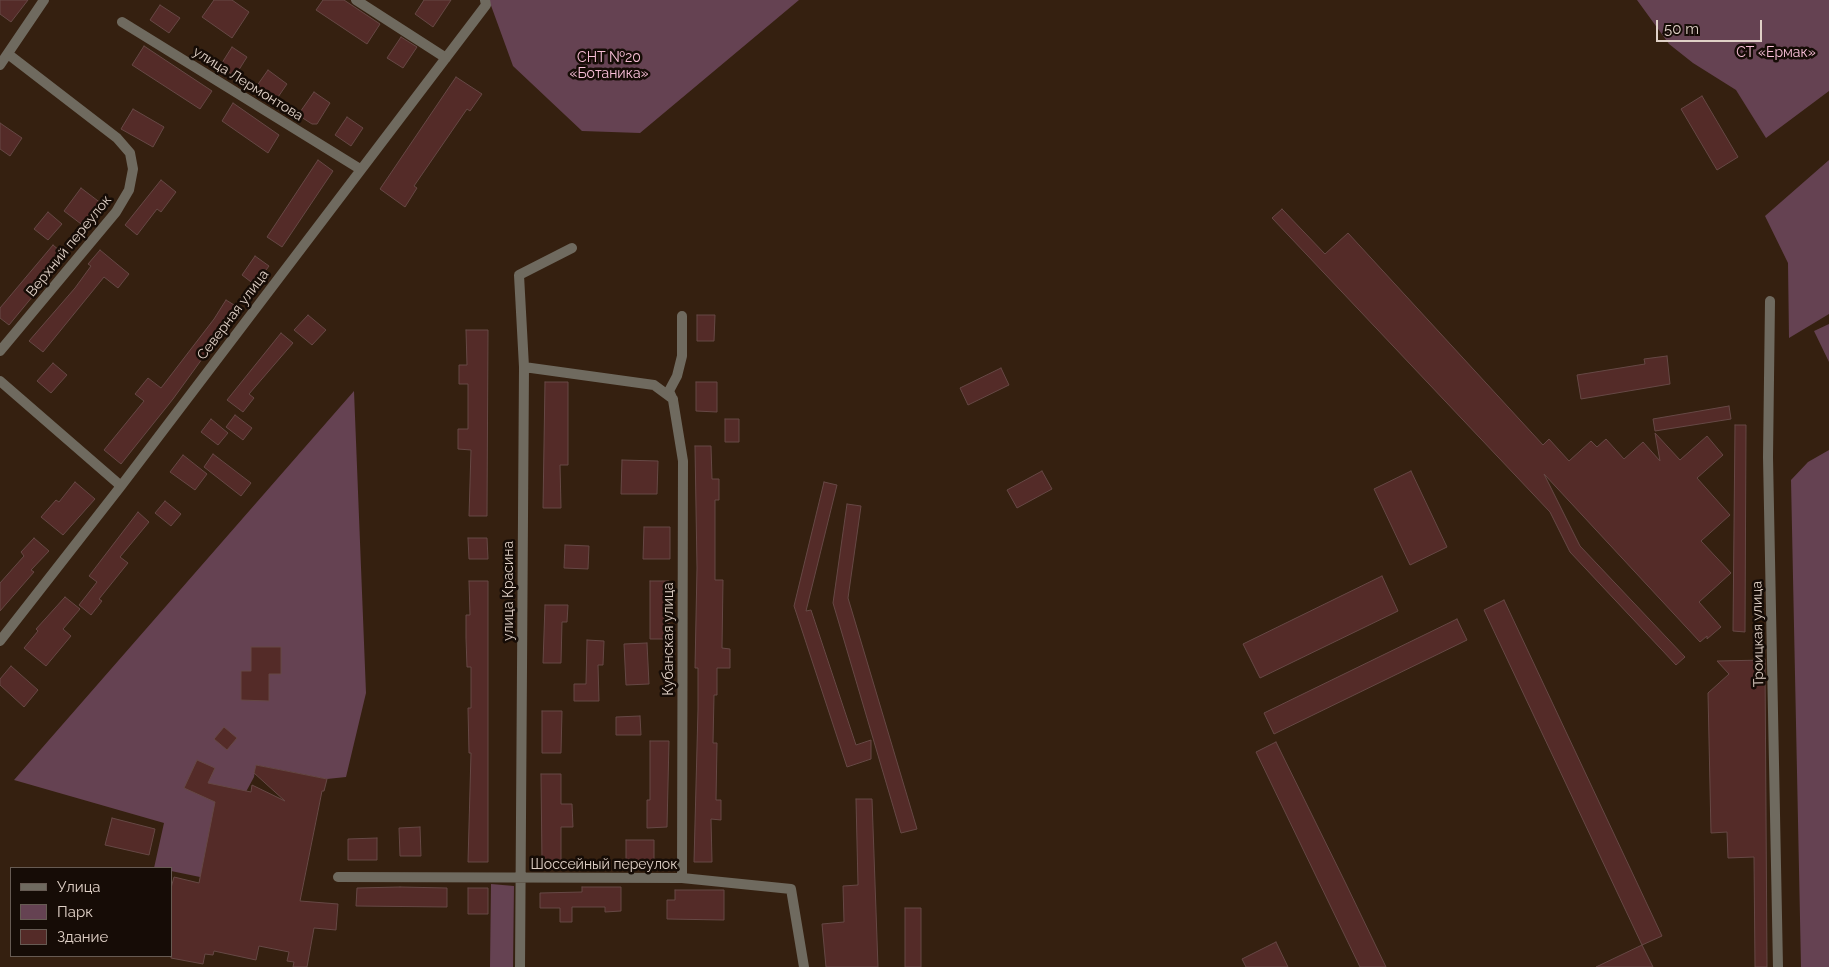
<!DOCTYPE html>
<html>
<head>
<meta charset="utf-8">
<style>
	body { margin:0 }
	#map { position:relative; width:1829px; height:967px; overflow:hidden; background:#352010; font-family:Raleway,sans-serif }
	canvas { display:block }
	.legend { position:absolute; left:10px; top:867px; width:162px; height:90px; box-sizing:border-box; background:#160c06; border:1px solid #675b53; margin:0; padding:6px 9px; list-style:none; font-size:15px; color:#e0d1c7 }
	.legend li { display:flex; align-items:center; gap:10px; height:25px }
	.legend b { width:25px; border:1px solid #675b53 }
	.scale { position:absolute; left:1656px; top:20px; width:106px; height:22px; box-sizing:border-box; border:2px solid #e0d1c7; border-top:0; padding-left:6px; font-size:15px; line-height:18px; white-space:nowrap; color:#e0d1c7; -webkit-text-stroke:4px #160c06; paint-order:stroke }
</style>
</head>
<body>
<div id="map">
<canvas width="1829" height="967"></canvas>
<ul class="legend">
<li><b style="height:6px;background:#6f6a5f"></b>Улица</li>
<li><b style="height:14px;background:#654252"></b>Парк</li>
<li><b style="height:14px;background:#542b28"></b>Здание</li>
</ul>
<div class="scale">50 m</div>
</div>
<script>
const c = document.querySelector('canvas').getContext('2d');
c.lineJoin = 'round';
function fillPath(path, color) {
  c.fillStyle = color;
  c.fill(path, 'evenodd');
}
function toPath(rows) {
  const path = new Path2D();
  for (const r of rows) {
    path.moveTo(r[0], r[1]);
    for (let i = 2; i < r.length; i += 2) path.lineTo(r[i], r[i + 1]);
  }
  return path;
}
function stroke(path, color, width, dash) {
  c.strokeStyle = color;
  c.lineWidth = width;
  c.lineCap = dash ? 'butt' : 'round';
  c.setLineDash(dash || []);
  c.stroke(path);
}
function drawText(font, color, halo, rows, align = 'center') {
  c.font = font + ' Raleway,sans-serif';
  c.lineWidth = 5;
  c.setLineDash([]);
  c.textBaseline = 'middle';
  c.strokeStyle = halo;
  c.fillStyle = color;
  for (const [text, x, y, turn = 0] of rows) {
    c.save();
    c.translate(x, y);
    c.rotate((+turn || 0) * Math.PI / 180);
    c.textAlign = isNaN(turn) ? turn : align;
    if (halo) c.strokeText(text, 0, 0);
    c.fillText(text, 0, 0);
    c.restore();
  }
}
const green = toPath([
	[489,0,799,0,640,133,582,131,513,66],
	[1637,0,1829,0,1829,91,1766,138,1736,90,1693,63,1669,44],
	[1829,160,1829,314,1789,338,1788,263,1765,216],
	[1829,324,1829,362,1814,331],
	[354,391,366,693,346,777,327,779,256,765,254,777,200,877,171,871,171,868,154,868,164,823,14,780],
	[1829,450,1829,967,1801,967,1791,480,1808,462],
	[491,884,514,886,513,967,490,967]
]);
const building = toPath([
	[0,0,28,0,11,22,0,14,0,0],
	[214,0,232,0,249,12,232,38,202,17,214,0],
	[323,0,344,0,380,24,367,44,316,10,323,0],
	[424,0,451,0,433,27,415,14,424,0],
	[160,5,180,18,169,33,150,20,160,5],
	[401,37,417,47,403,68,387,58,401,37],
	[144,46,212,91,200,109,132,65,144,46],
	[232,47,247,57,235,76,220,66,232,47],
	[268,70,287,84,276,100,256,87,268,70],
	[456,77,482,94,470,111,467,109,414,186,417,188,405,207,380,189,456,77],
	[314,92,330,103,317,124,312,124,298,115,314,92],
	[1702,96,1738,157,1717,170,1681,109,1702,96],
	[233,103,279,135,268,153,222,121,233,103],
	[133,109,164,127,153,147,121,129,133,109],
	[347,117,363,128,351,146,335,135,347,117],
	[0,123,22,138,10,156,0,149,0,123],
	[318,160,333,171,282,247,267,237,318,160],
	[161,180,176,192,161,212,157,209,137,235,125,225,161,180],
	[81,188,106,207,89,230,64,211,81,188],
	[1282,209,1325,254,1348,233,1543,445,1549,439,1569,461,1591,441,1597,447,1606,439,1624,459,1643,442,1660,461,1655,433,1680,460,1707,436,1723,455,1697,478,1730,515,1701,541,1731,573,1699,602,1721,627,1707,639,1707,636,1700,642,1544,474,1580,546,1685,657,1676,665,1570,552,1550,512,1272,218,1282,209],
	[48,212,62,224,48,240,34,229,48,212],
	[53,245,66,256,9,325,0,318,0,308,53,245],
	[100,250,129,274,118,288,104,277,43,352,29,341,75,288,91,266,88,264,100,250],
	[255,256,269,266,255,285,242,275,255,256],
	[226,300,239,308,173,399,121,464,104,450,144,401,135,394,148,378,161,388,214,319,226,300],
	[308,315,326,330,312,345,294,330,308,315],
	[697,315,715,315,714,341,697,341,697,315],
	[466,330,488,330,487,516,469,516,471,450,458,449,458,429,468,429,468,384,459,384,459,365,467,365,466,330],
	[281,333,293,343,249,394,254,398,243,412,227,400,281,333],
	[1667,356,1670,384,1581,399,1577,375,1645,364,1644,359,1667,356],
	[53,363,67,375,51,393,37,381,53,363],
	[1001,368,1009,385,968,405,960,388,1001,368],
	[545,382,568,382,568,465,560,465,561,508,543,508,545,382],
	[696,382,717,382,717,412,696,411,696,382],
	[1729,406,1731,419,1655,431,1653,419,1729,406],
	[235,415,252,428,243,440,226,427,235,415],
	[211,419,228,433,218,445,201,432,211,419],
	[725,419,739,419,739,442,725,442,725,419],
	[1735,425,1746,425,1745,632,1733,631,1735,425],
	[695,446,711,446,712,479,719,479,719,500,715,500,715,580,723,580,722,648,730,649,730,668,717,668,717,695,714,695,713,743,717,743,716,800,721,800,721,820,711,819,712,862,694,862,698,709,698,668,695,668,697,568,695,446],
	[213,454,251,483,241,496,204,467,213,454],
	[183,455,207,474,195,490,170,472,183,455],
	[622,460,658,461,657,494,621,494,622,460],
	[1042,471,1052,489,1017,508,1007,490,1042,471],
	[1411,471,1447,547,1410,565,1374,489,1411,471],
	[75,482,95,499,63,535,41,517,56,500,59,502,75,482],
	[824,482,837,485,806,611,811,610,856,745,871,740,871,759,847,767,794,606,824,482],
	[165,501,181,514,171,526,155,513,165,501],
	[847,504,861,506,848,598,917,829,901,833,833,603,847,504],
	[138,512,149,522,120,557,128,563,99,599,102,601,91,615,79,605,97,582,89,576,138,512],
	[644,527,670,527,670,559,643,559,644,527],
	[34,538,49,551,31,570,34,572,0,611,0,583,24,556,21,552,34,538],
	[468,538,487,538,488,559,469,559,468,538],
	[565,545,589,546,588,569,564,568,565,545],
	[1382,576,1398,611,1260,678,1243,644,1382,576],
	[469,581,488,581,488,862,468,862,471,753,469,753,468,708,471,708,471,667,467,667,466,638,466,615,470,615,469,581],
	[650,581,669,581,669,639,650,639,650,581],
	[65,597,80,609,63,629,71,636,46,666,24,648,38,631,36,629,65,597],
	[1504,600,1662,936,1642,945,1484,610,1504,600],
	[545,605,568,605,567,622,562,622,561,663,543,663,545,605],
	[1457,619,1467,640,1274,734,1264,713,1457,619],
	[587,640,604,641,603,665,598,665,599,701,574,701,574,684,586,684,587,640],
	[647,643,649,684,626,685,624,644,647,643],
	[251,647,281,647,281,674,269,674,269,701,241,700,241,671,251,671,251,647],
	[1765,660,1767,967,1755,967,1754,857,1728,858,1727,832,1711,833,1708,693,1729,674,1717,661,1765,660],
	[11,666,38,690,24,707,0,685,0,679,11,666],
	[542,711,562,711,561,753,542,753,542,711],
	[640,716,641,735,616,735,616,717,640,716],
	[224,727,237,738,227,750,214,739,224,727],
	[650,741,669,741,667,827,647,828,647,800,650,800,650,741],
	[1276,742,1346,884,1386,967,1360,967,1256,752,1276,742],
	[197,760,215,768,208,783,251,792,252,785,285,801,254,773,256,765,327,779,324,791,322,791,300,901,338,904,336,930,314,928,307,967,293,967,294,962,287,961,289,952,259,946,256,960,214,951,213,955,205,954,203,964,171,958,171,888,174,877,199,883,215,802,184,788,197,760],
	[541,774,561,774,561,804,572,804,573,827,561,827,561,863,542,863,541,774],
	[856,799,872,799,878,967,826,967,822,924,844,922,843,886,858,885,856,799],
	[112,818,155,829,149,855,105,845,112,818],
	[420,827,421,856,400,856,399,828,420,827],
	[377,838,377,860,348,860,348,839,377,838],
	[626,840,654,840,654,861,626,862,626,840],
	[400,887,447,888,447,907,356,906,357,888,400,887],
	[582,887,621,887,621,911,605,912,605,907,572,907,572,922,560,922,560,908,540,908,540,893,582,892,582,887],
	[468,888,488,888,488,914,468,914,468,888],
	[675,890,724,890,724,920,667,919,667,900,675,900,675,890],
	[905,908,921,908,921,967,905,967,905,908],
	[1276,942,1288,967,1246,967,1242,959,1276,942],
	[1642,945,1653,967,1596,967,1642,945]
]);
const street = toPath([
	[356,0,446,58],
	[122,22,360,169],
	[0,65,44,0],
	[1770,301,1768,457,1778,967],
	[0,351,116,212,129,190,133,169,130,153,117,138,8,54],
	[524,367,654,385,673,399],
	[0,381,121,486],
	[0,641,121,486,486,5,485,0],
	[338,877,682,878,791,889,804,967],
	[682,878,683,461,673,400,669,391,677,376,682,356,682,316],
	[520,967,524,367,519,275,572,248]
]);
const parkNames = [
	["СТ «Ермак»",1776,53],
	["СНТ №20",609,58],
	["«Ботаника»",609,74]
];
const streetNames = [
	["улица Лермонтова",248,84,32],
	["Верхний переулок",69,246,-51],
	["Северная улица",233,315,-53],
	["улица Красина",509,591,-90],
	["Троицкая улица",1758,634,-91],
	["Кубанская улица",669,639,-90],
	["Шоссейный переулок",604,865]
];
fillPath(green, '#654252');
fillPath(building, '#542b28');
stroke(building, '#664845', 1);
stroke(street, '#6f6a5f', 10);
drawText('14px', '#fac0d9', '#160c06', parkNames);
drawText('14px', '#e0d1c7', '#160c06', streetNames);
</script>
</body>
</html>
